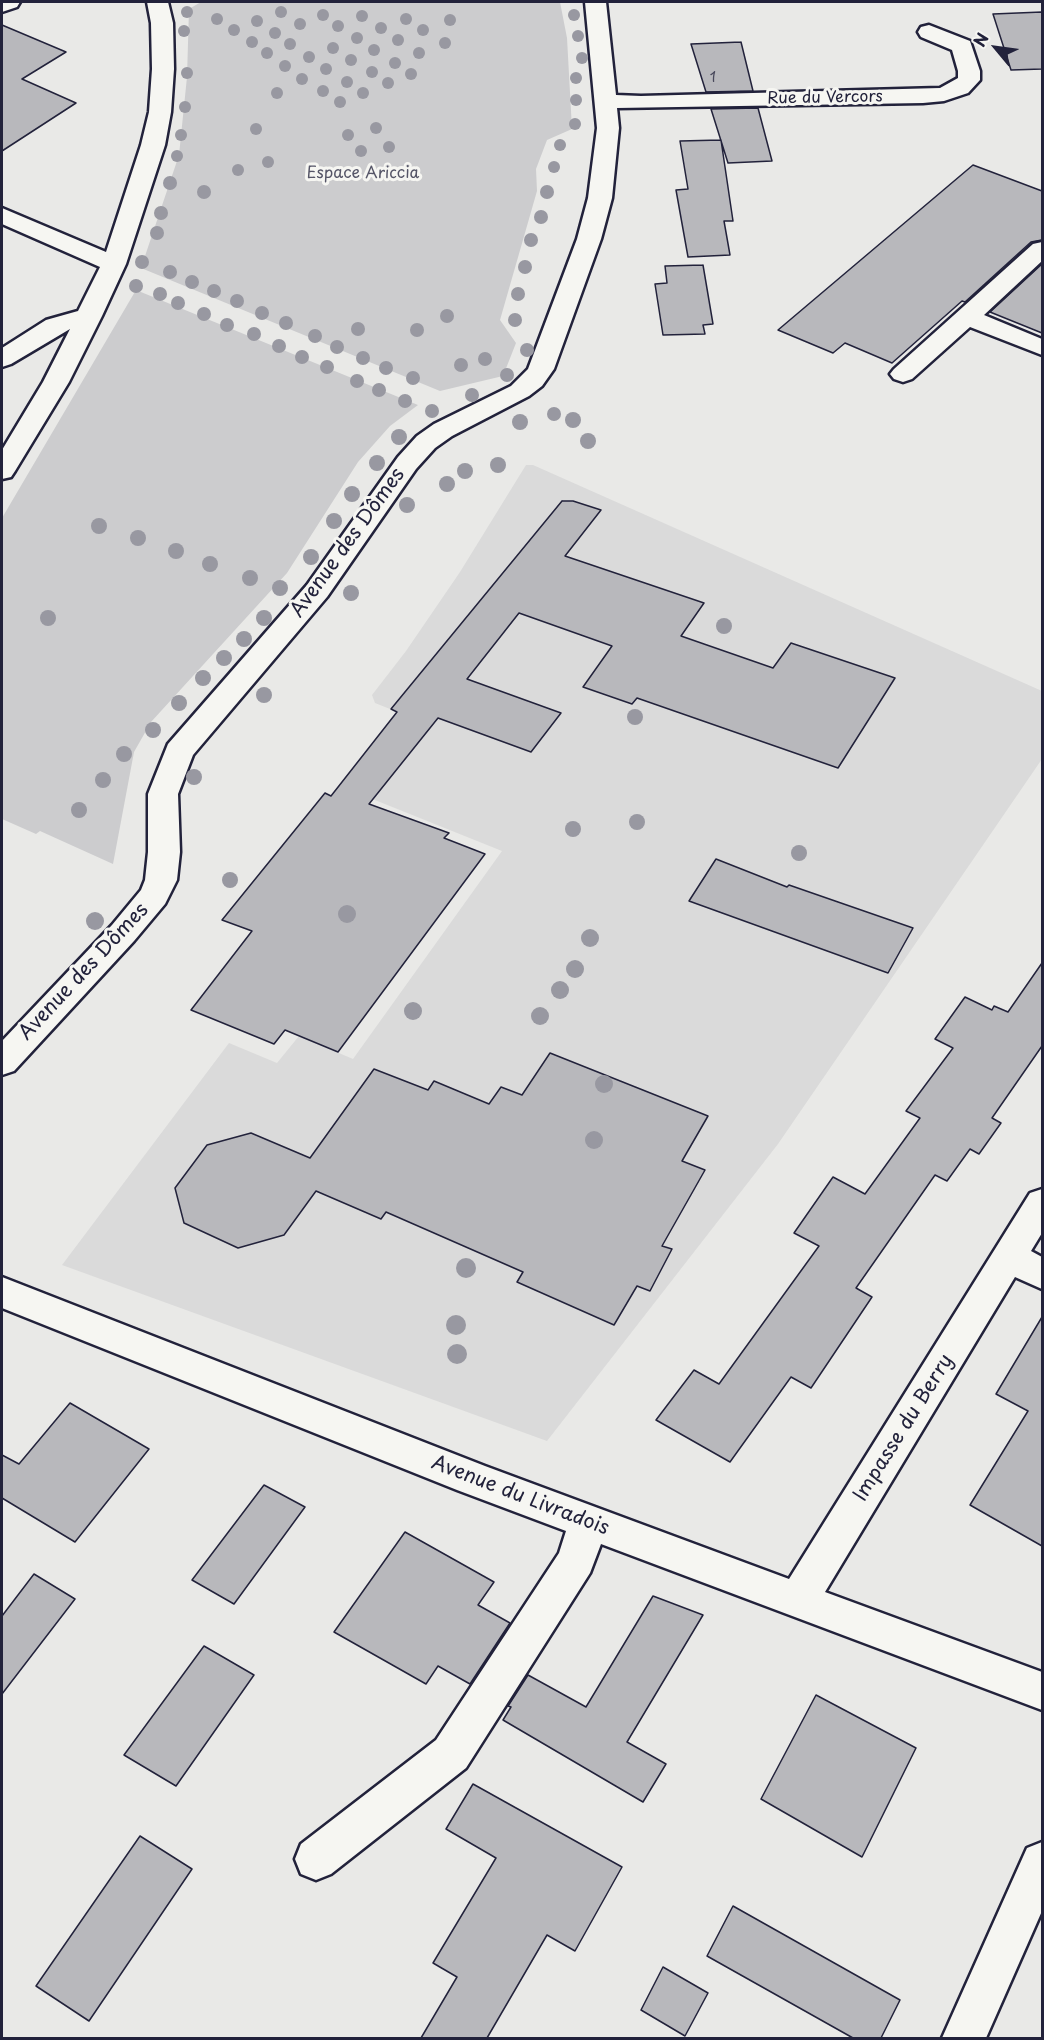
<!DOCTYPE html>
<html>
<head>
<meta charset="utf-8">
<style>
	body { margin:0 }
	#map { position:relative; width:1044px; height:2040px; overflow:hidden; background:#e9e9e7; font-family:"Playpen Sans",sans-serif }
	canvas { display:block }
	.frame { position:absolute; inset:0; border:3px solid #22223b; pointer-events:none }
	.north { position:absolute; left:966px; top:18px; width:60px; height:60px; -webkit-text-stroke:4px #f6f6f2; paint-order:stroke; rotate:299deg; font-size:16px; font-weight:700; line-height:24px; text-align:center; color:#22223b }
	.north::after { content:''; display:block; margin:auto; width:21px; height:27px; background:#22223b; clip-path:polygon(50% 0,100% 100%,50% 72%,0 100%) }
</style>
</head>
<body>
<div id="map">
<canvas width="1044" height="2040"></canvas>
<div class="frame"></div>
<div class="north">N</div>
</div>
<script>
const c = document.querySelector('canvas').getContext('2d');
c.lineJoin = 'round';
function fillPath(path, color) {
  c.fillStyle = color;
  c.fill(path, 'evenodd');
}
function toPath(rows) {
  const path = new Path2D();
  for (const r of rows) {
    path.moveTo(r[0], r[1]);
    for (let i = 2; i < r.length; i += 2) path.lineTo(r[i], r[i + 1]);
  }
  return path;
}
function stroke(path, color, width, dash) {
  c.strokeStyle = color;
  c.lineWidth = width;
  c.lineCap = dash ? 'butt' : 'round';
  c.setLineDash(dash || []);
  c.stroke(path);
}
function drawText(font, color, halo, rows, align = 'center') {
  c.font = font + ' "Playpen Sans",sans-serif';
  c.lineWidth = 6;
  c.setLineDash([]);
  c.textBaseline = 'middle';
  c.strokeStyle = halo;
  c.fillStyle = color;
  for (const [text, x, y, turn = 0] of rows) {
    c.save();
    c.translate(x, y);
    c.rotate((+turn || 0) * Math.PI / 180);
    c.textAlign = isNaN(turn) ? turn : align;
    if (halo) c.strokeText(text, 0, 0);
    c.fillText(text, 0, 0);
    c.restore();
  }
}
const built = toPath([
	[526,465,533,465,1042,691,1042,759,778,1144,547,1441,62,1265,229,1043,277,1063,299,1036,353,1059,502,851,340,786,385,727,387,728,400,713,375,703,372,695,406,651,460,572]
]);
const green = toPath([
	[201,2,560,2,567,38,572,129,547,140,536,169,537,191,500,320,516,343,503,376,440,391,141,268,179,155,187,77,189,9],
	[136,290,418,405,390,426,358,462,287,573,151,722,134,752,113,864,40,831,36,834,2,819,2,518]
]);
const building = toPath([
	[1042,12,1042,69,1011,70,993,14,1042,12],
	[2,25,66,52,22,79,76,103,2,151,2,25],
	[741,42,753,91,706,92,691,44,741,42],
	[758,108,772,161,728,163,711,109,758,108],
	[721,140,733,221,724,221,730,255,688,257,676,190,688,189,680,141,721,140],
	[973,165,1042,191,1042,240,1031,242,965,302,962,301,892,363,845,343,833,353,778,330,973,165],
	[1042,264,1042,333,990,312,1042,264],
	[703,265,713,324,703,325,705,334,663,335,655,284,667,283,665,266,703,265],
	[562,501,573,501,601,510,565,556,704,603,681,636,773,668,791,643,895,678,838,768,637,698,632,704,583,687,612,646,519,613,467,679,561,713,531,752,438,718,369,804,449,833,444,838,485,854,338,1052,285,1030,274,1044,191,1010,252,931,222,920,325,793,331,796,397,712,391,709,562,501],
	[716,859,787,887,789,885,913,928,888,973,689,901,716,859],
	[1042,963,1042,1046,992,1118,1001,1123,979,1154,970,1149,947,1181,935,1175,856,1288,872,1297,811,1388,791,1377,730,1462,656,1420,694,1370,719,1384,819,1246,794,1233,833,1177,865,1194,920,1118,906,1111,953,1048,935,1039,965,997,992,1010,994,1006,1008,1012,1042,963],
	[550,1053,708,1116,682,1161,705,1170,662,1246,672,1249,650,1291,637,1286,614,1325,517,1282,523,1272,386,1212,381,1219,316,1191,284,1235,238,1248,184,1223,175,1188,207,1145,251,1133,310,1158,374,1069,428,1090,434,1081,489,1104,501,1087,522,1095,550,1053],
	[1042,1317,1042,1546,970,1505,1028,1411,996,1394,1042,1317],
	[70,1403,149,1449,75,1542,2,1498,2,1455,19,1464,70,1403],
	[264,1485,305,1507,234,1604,192,1580,264,1485],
	[405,1532,494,1582,478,1605,510,1623,470,1684,438,1666,426,1684,334,1632,405,1532],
	[34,1574,75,1599,2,1694,2,1616,34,1574],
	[653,1596,703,1615,627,1742,666,1764,643,1802,503,1720,511,1707,508,1706,528,1675,586,1707,653,1596],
	[204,1646,254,1675,176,1786,124,1755,204,1646],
	[816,1695,916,1748,862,1857,761,1799,816,1695],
	[473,1784,622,1867,575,1951,547,1935,487,2038,421,2038,457,1977,433,1963,496,1858,446,1829,473,1784],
	[140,1836,192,1869,89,2021,36,1986,140,1836],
	[733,1906,900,2000,881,2038,853,2038,707,1956,733,1906],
	[663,1967,708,1993,685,2036,641,2010,663,1967]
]);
const street = toPath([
	[2,2,20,2,17,7,2,12,2,2],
	[147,2,168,2,173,23,174,69,171,112,165,145,126,264,102,316,69,382,15,471,11,477,2,479,2,450,43,382,70,329,11,364,2,367,2,348,46,320,78,311,100,267,2,224,2,208,106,252,141,145,149,112,152,69,151,23,147,2],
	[585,2,606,2,616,95,641,96,940,88,958,78,958,71,952,50,921,37,918,32,921,27,929,25,970,41,980,71,980,80,968,93,944,101,923,103,617,108,619,128,612,198,601,239,554,369,542,386,529,396,452,436,435,448,416,469,327,597,193,755,178,794,180,852,177,880,165,904,134,941,14,1071,2,1075,2,1041,112,925,141,890,145,880,148,852,148,794,168,744,307,585,398,457,417,436,434,424,511,386,528,369,577,239,588,198,597,128,585,2],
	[1042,242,1042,261,984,315,1042,339,1042,355,970,327,912,379,903,382,894,379,890,374,894,369,1033,244,1042,242],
	[1042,1189,1042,1233,1031,1251,1042,1257,1042,1289,1015,1277,825,1592,1042,1672,1042,1710,601,1544,590,1573,466,1768,331,1874,316,1880,301,1874,295,1859,301,1844,436,1740,559,1553,566,1531,457,1490,2,1308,2,1277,485,1466,789,1579,1030,1193,1042,1189],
	[1042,1842,1042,1911,986,2038,942,2038,1027,1848,1042,1842]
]);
const trees = [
	[187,12,6],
	[281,12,6],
	[323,15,6],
	[574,15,6],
	[362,16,6],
	[217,19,6],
	[406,19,6],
	[450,20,6],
	[257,21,6],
	[300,24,6],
	[338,26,6],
	[381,28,6],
	[234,30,6],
	[423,30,6],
	[184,31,6],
	[275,33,6],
	[578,36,6],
	[357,38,6],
	[398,40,6],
	[252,42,6],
	[445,43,6],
	[290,44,6],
	[333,48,6],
	[374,50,6],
	[267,53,6],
	[419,53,6],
	[309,57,6],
	[582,58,6],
	[351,60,6],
	[395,63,6],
	[285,66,6],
	[326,69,6],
	[372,72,6],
	[187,73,6],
	[411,74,6],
	[576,78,6],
	[302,79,6],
	[347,82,6],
	[388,83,6],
	[323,91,6],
	[277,93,6],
	[363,93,6],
	[576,100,6],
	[340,102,6],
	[185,107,6],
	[575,124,6],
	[376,128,6],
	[256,129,6],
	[181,135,6],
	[348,135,6],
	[560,145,6],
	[389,147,6],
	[361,151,6],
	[177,156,6],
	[268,162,6],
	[554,167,6],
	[238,170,6],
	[170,183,7],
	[204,192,7],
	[547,192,7],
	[161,213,7],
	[541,217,7],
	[157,233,7],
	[531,240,7],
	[142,262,7],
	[525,267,7],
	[170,272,7],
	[192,282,7],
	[136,286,7],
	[214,291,7],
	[160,294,7],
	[518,294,7],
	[237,301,7],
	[178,303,7],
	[262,313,7],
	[204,314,7],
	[447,316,7],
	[515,320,7],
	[286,323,7],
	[227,325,7],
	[358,329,7],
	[417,330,7],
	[254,334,7],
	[315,336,7],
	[279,346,7],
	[337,347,7],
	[527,350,7],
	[302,357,7],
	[363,358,7],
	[485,359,7],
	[461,365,7],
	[327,367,7],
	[386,368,7],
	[507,375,7],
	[413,378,7],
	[357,381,7],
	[379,390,7],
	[472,395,7],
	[405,401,7],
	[432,411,7],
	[554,414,7],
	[573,420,8],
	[520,422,8],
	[399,437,8],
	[588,441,8],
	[377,463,8],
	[498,465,8],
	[465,471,8],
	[447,484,8],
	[352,494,8],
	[407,505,8],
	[334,521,8],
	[99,526,8],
	[138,538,8],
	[176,551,8],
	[311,557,8],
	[210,564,8],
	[250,578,8],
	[280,588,8],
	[351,593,8],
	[48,618,8],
	[264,618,8],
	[724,626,8],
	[244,639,8],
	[224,658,8],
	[203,678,8],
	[264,695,8],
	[179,703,8],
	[635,717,8],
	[153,730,8],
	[124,754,8],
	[194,777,8],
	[103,780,8],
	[79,810,8],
	[637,822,8],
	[573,829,8],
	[799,853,8],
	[230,880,8],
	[347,914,9],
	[95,921,9],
	[590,938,9],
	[575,969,9],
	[560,990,9],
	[413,1011,9],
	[540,1016,9],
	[604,1084,9],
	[594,1140,9],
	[466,1268,10],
	[456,1325,10],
	[457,1354,10]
];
const farNumbernames = [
	["1",713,78]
];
const farStreetnames = [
	["Rue du Vercors",825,98,-1]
];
const farParknames = [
	["Espace Ariccia",363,174]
];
const streetNames = [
	["Avenue des Dômes",348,543,-54],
	["Avenue des Dômes",84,972,-47],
	["Impasse du Berry",904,1428,-58],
	["Avenue du Livradois",520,1496,21]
];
fillPath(built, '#dadada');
fillPath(green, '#ccccce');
fillPath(building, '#b8b8bc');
stroke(building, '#22223b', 1.5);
stroke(street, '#22223b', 5);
fillPath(street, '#f6f6f2');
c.fillStyle = '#9898a1';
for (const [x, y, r] of trees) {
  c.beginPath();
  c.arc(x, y, r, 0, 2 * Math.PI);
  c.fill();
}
drawText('14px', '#48485b', null, farNumbernames);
drawText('16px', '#22223b', '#f6f6f2', farStreetnames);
drawText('16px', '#555567', '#f6f6f2', farParknames);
drawText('20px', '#22223b', '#f6f6f2', streetNames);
</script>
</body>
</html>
